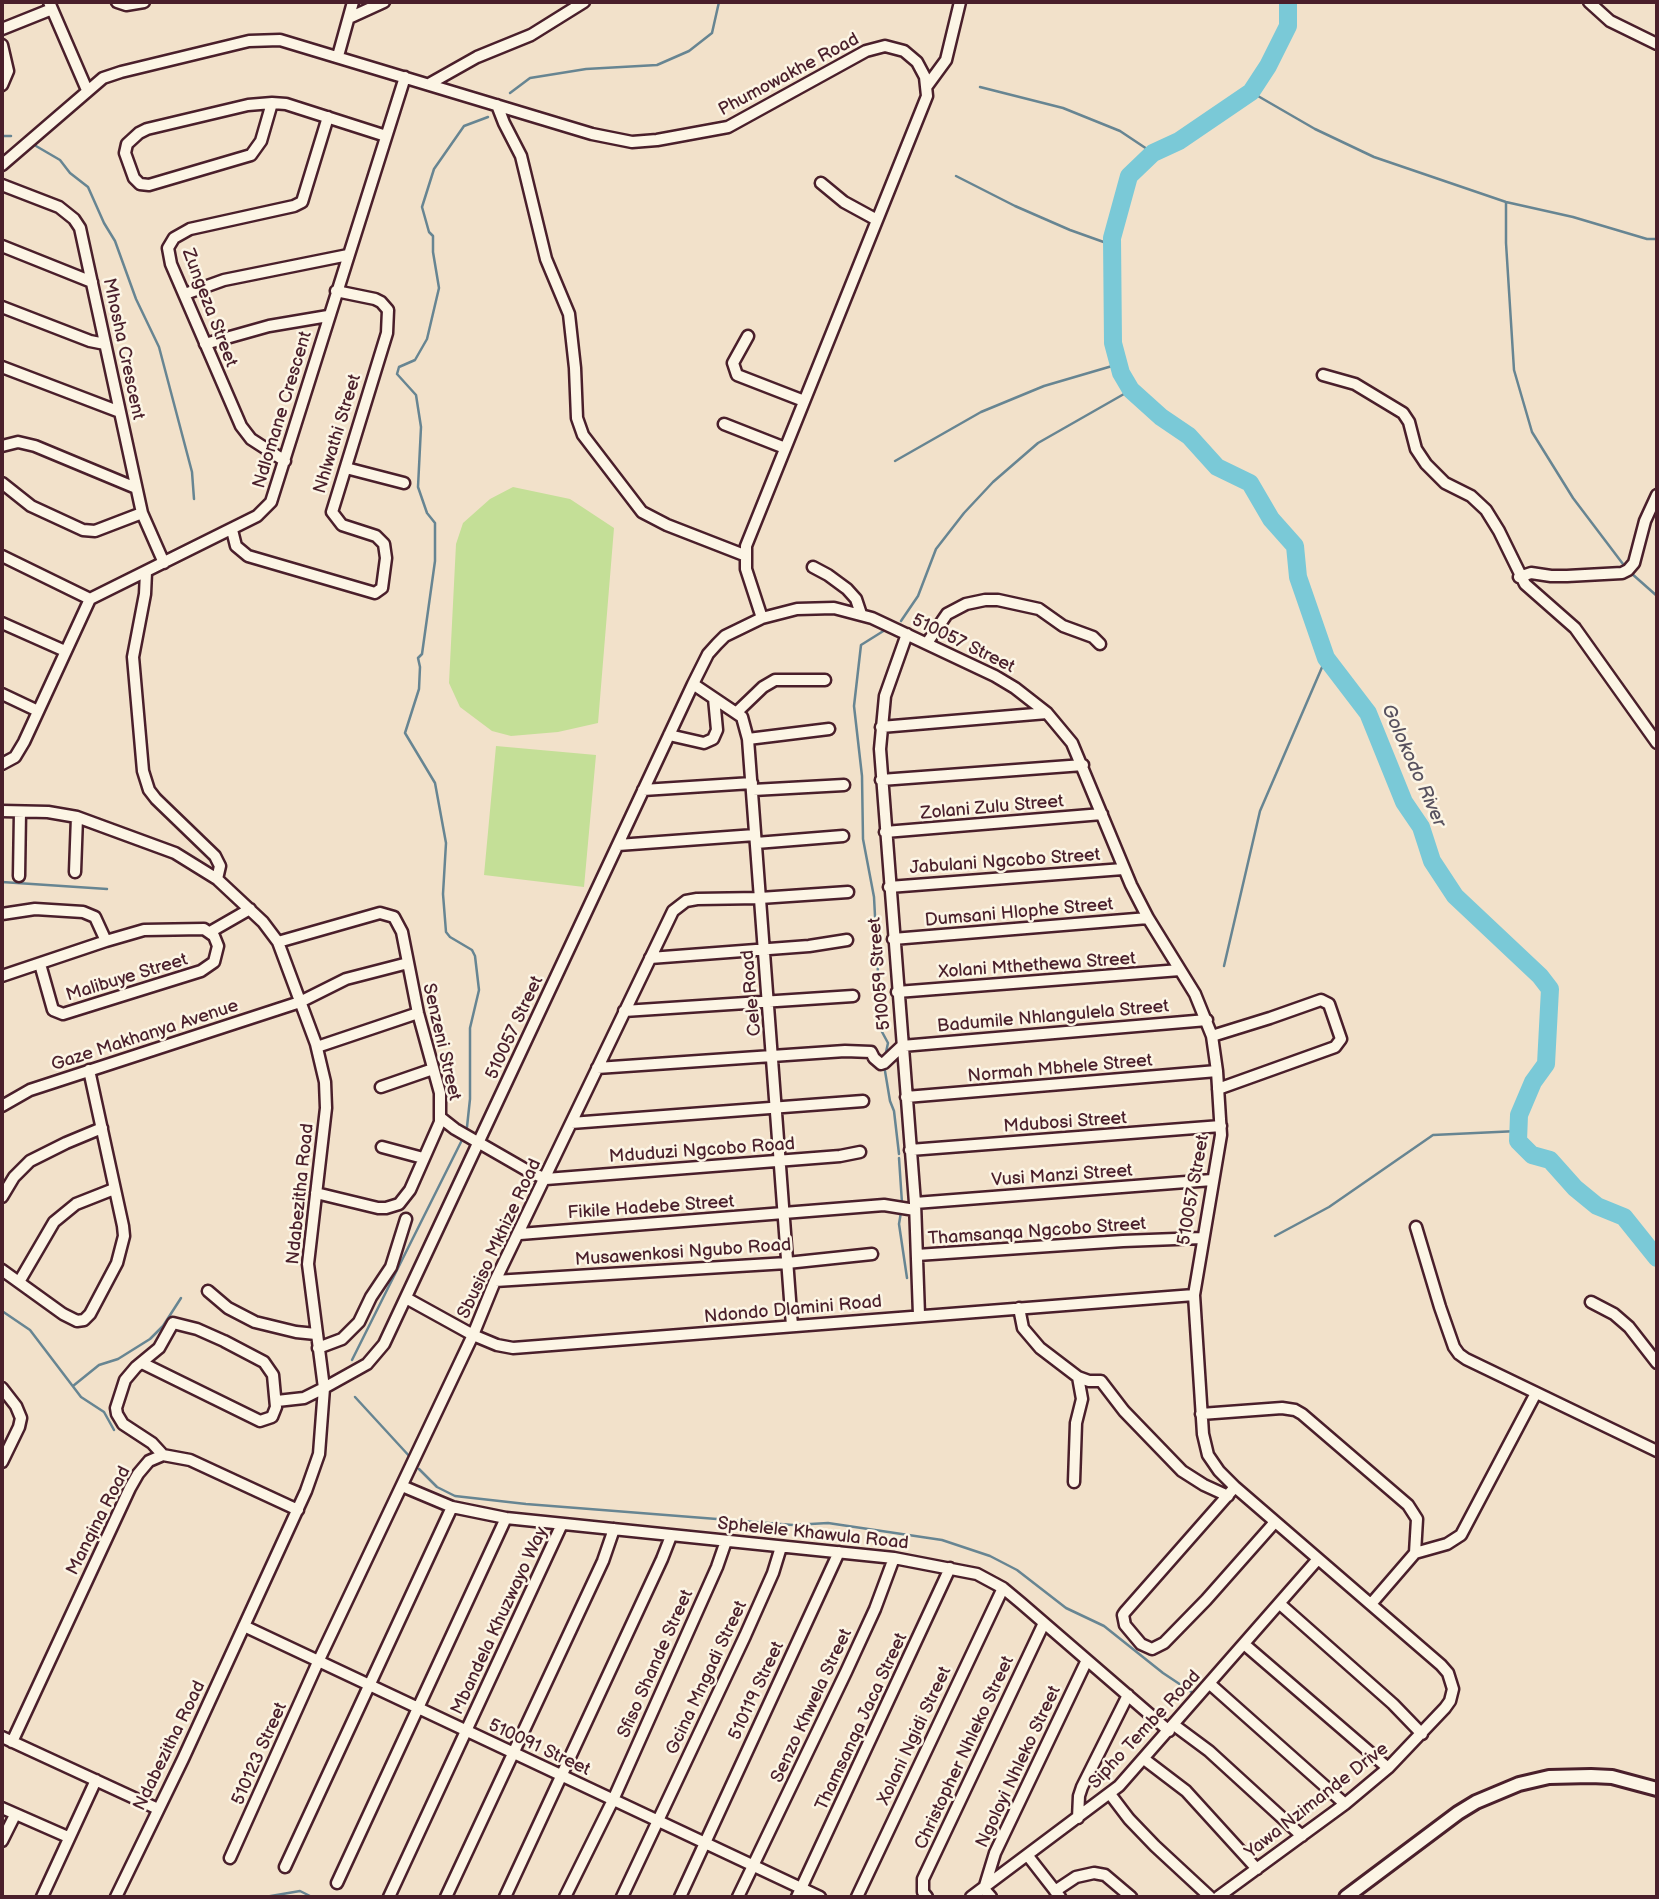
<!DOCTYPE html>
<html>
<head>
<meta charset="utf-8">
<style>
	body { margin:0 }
	#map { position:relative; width:1659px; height:1899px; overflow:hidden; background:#f2e1ca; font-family:"Balsamiq Sans",sans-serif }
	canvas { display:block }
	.frame { position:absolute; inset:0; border:4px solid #4a1f2b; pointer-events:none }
</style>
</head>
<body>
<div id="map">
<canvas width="1659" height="1899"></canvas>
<div class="frame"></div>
</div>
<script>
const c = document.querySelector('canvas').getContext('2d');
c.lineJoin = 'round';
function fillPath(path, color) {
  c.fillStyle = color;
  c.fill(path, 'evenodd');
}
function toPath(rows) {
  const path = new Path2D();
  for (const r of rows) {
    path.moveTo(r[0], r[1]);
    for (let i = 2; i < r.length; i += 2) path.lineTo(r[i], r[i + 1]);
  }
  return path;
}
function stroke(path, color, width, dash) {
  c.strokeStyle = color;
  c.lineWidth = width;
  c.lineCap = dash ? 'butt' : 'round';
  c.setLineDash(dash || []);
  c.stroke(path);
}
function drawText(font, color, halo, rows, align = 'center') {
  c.font = font + ' "Balsamiq Sans",sans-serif';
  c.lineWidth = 5;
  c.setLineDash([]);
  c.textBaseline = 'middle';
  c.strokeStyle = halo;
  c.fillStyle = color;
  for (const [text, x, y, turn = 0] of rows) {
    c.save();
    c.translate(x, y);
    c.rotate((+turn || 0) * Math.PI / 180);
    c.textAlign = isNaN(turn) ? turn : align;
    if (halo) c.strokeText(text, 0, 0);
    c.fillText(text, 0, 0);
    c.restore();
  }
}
const green = toPath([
	[513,487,570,499,614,528,598,723,558,732,511,736,492,731,460,707,449,683,456,544,463,523,490,499],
	[496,746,596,755,584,887,484,875]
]);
const stream = toPath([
	[980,87,1063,108,1120,131,1153,153],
	[1251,92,1315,129,1374,157,1506,202,1573,217,1647,239,1657,239],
	[510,93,530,78,586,69,657,65,689,51,712,33,719,2],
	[2,136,11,136],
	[36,146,60,160,70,173,88,187,104,223,115,241,136,299,159,347,192,472,194,499],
	[956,176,1015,206,1070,230,1112,245],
	[1506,202,1506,243,1514,370,1532,432,1573,498,1626,568],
	[895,461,981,412,1044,386,1119,364],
	[1631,573,1657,596],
	[901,621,918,596,936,549,964,513,993,482,1038,443,1131,390],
	[2,882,107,889],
	[1224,966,1260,811,1326,658],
	[885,1057,888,1043,881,1030,874,897,863,839,862,776,854,706,861,645,885,630],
	[884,1065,890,1101,894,1111,899,1154],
	[467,1127,470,1099,470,1028,479,990,475,956,472,950,450,937,446,932,443,894,446,843,435,783,405,733,419,689,420,667,418,658,422,654,435,561,435,523,427,513,418,487,421,427,416,395,397,374,399,367,415,360,427,339,439,288,433,252,433,236,429,232,422,207,434,169,464,126,488,117],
	[899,1158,902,1203],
	[901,1212,899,1224,907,1278],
	[1275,1236,1329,1207,1433,1135,1518,1131],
	[2,1311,30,1330,81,1397,104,1412,114,1430],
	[352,1360,463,1138],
	[73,1386,99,1365,118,1359,150,1339,163,1326,181,1298],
	[355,1397,411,1458],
	[419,1469,437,1487,455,1496,526,1504,793,1525,828,1523,942,1540,990,1556,1017,1570,1066,1608,1104,1626,1163,1673,1193,1693],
	[265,1897,300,1891,312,1897]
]);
const river = toPath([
	[1288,2,1288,26,1268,66,1251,92,1179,141,1153,153,1129,176,1112,238,1113,343,1121,373,1131,390,1161,417,1189,436,1217,467,1250,483,1271,519,1295,546,1298,577,1326,658,1368,713,1404,802,1421,827,1432,861,1455,896,1540,976,1550,989,1546,1064,1533,1082,1519,1115,1518,1141,1532,1155,1550,1160,1575,1188,1597,1206,1624,1217,1657,1258]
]);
const minor = toPath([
	[49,2,87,90],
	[117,2,126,5,144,2],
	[1589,2,1610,21,1657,44],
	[349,18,384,2],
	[2,29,52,9],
	[2,45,8,71,2,85],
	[338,56,353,2],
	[429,84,477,57,531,35,584,2],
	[927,86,946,60,960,2],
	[272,103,261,141,251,155,149,185,140,184,134,178,125,153,127,144,139,133,147,129,248,105,272,103,286,104,386,136],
	[497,105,504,123,521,156,546,259,569,314,575,368,577,418,583,435,642,512,667,525,744,555],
	[2,165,103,78,121,72,249,41,280,40,592,134,632,142,657,140,728,127,866,51,885,46,904,51,917,62,925,77,927,96,923,106,746,546,746,569,762,618],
	[821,183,844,202,877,220],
	[2,185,59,207,74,219,80,228,142,513,164,563],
	[2,246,92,282],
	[185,294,224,280,348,255],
	[2,307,90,341,105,344],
	[748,336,733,363,737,375,804,401],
	[205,344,269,326,328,316],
	[2,367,120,412],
	[1323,375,1355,384,1403,413,1409,422,1416,449,1426,464,1445,483,1471,496,1486,510,1499,531,1525,584,1575,628,1657,743],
	[724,424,785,448],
	[2,446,18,442,35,446,136,488],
	[285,461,251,439,241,426,171,264,168,248,174,238,190,229,294,206,302,202,328,117],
	[346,468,404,483],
	[2,483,31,506,83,530,95,531,142,513],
	[232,530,236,546,248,556,375,593,382,588,386,558,384,544,376,536,342,525,332,512,387,333,388,310,381,302,375,299,336,291],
	[2,556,90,599],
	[813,567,828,575,847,589,856,599,861,614],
	[146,572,145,594,133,657,143,771,149,790,156,799,215,856,220,866,217,879],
	[1519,577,1531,573,1551,576,1567,576,1622,573,1628,570,1634,563,1645,521,1657,495],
	[90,599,257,516,271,502,405,77],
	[2,623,65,651],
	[907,634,885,696,880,749,915,1203,919,1315],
	[927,643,947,614,966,604,985,600,998,600,1039,609,1063,626,1093,637,1100,644],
	[693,684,742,717,748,739,792,1326],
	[2,694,38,711],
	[737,712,763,687,775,680,825,680],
	[881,727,1047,713],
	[669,735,704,743,713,739,717,730,714,698],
	[748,739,829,729],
	[2,764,15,757,24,742,90,599],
	[881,780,1083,765],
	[643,790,752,783],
	[753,790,844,785],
	[2,811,48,812,77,817,175,853,217,879,263,922,278,942,316,1044,325,1082,326,1108,308,1264,324,1388,319,1454,306,1491,183,1759,116,1897],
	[885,832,1102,814],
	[756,843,843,836],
	[618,845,755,835],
	[75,872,77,817],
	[19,876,20,812],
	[889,887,1123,869],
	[2,914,35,909,83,912,95,917,106,941],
	[210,932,250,909],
	[893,939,1148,918],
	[278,942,380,913,394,917,402,932,418,1013,440,1093,440,1122,410,1190,399,1204,386,1208,378,1208,316,1193],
	[650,958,809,946,847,940],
	[2,976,106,941,144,930,204,929,214,936,218,946,214,962,201,971,63,1014,53,1010,40,964],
	[897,992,1180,970],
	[624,1011,853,996],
	[1212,1036,1270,1018,1321,1000,1329,1004,1341,1039,1335,1047,1218,1089],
	[317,1047,418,1013],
	[597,1068,845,1051,871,1052,874,1058,881,1064,884,1063,902,1046,1207,1020],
	[381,1087,433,1069],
	[906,1097,1217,1071],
	[2,1106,30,1090,300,1002,346,979,408,963],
	[441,1118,455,1129,528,1171,546,1179,840,1156,860,1152],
	[571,1123,863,1101],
	[382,1147,423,1158],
	[910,1150,1221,1126],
	[2,1197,14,1177,30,1161,66,1143,102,1128],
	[915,1203,1212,1180],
	[1416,1227,1440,1307,1454,1347,1459,1354,1466,1359,1657,1451],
	[520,1234,884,1205,915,1210],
	[917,1255,1123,1241,1202,1238],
	[2,1270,63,1314,77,1321,84,1320,90,1314,117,1263,124,1236,123,1226,89,1070],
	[495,1281,787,1263,872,1254],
	[19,1282,54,1222,76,1204,114,1189],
	[208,1291,228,1308,255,1322,296,1332,316,1334],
	[406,1298,473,1335,497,1345,513,1348,1194,1295],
	[1591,1302,1614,1314,1629,1327,1657,1363],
	[1019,1308,1023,1328,1040,1348,1078,1377,1089,1381,1101,1381,1124,1411,1182,1471,1204,1485,1228,1496],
	[318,1348,342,1339,359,1322,371,1297,391,1267,406,1219],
	[142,1363,260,1421,272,1417,276,1407,273,1375,264,1362,224,1341,197,1329,173,1323,159,1348,136,1367,125,1380,116,1408,117,1414,123,1424,152,1443,163,1455],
	[2,1388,16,1406,21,1418,19,1427,2,1462],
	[277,1401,304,1398,324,1388,367,1364,384,1344,693,684,708,654,717,644,725,636,762,618,797,609,834,608,872,618,995,676,1015,688,1047,713,1072,743,1131,885,1148,918,1195,994,1212,1036,1217,1071,1221,1135,1194,1295,1203,1434,1208,1455,1219,1471,1235,1487,1441,1665,1448,1673,1453,1689,1450,1701,1445,1708,1388,1768,1345,1804,1218,1897],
	[1201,1414,1282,1408,1295,1410,1302,1414,1408,1505,1417,1519,1415,1553],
	[1074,1482,1076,1423,1082,1399,1078,1377],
	[402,1486,452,1507,506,1518,894,1558,977,1574,1003,1588,1021,1603,1169,1731],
	[1235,1487,1125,1612,1123,1615,1125,1625,1141,1644,1152,1649,1164,1643,1206,1600,1275,1522],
	[1280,1604,1393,1704,1422,1734],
	[1371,1604,1415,1553,1447,1544,1461,1535,1536,1393],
	[244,1626,820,1897],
	[1244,1644,1388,1768],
	[1210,1684,1345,1804],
	[1174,1725,1209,1751,1302,1836],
	[2,1737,158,1809],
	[12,1742,130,1488,138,1474,149,1461,163,1455,190,1460,298,1510],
	[1144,1759,1186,1791,1257,1869],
	[1110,1794,1129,1819,1155,1846,1210,1897],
	[2,1808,68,1837],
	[1078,1818,1079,1796,1082,1787,1128,1695],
	[2,1841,15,1815],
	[1028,1856,1060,1897],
	[230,1858,318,1662,473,1335,495,1281,673,911,686,901,697,899,760,898,848,892],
	[285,1867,452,1507],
	[337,1883,506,1518],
	[1055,1891,1076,1877,1094,1873,1105,1875,1131,1897],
	[42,1897,96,1780],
	[389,1897,562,1524],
	[446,1897,603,1561,614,1529],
	[505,1897,662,1559,671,1536],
	[565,1897,613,1800,717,1567,726,1541],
	[622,1897,745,1636,773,1573,781,1547],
	[680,1897,839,1552],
	[738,1897,846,1672,875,1609,894,1558],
	[797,1897,950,1568],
	[857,1897,1003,1588],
	[927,1897,923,1892,923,1879,1044,1623],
	[971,1897,1119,1786,1318,1559],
	[991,1897,984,1889,995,1853,1087,1660]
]);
const major = toPath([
	[1346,1897,1458,1813,1476,1802,1519,1784,1549,1777,1591,1776,1612,1777,1657,1789]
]);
const streetNames = [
	["Phumowakhe Road",789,75,-28],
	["Zungeza Street",209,308,69],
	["Mhosha Crescent",123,349,78],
	["Ndlomane Crescent",283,410,-73],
	["Nhlwathi Street",338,434,-73],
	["510057 Street",963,644,26],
	["Zolani Zulu Street",992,808,-5],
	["Jabulani Ngcobo Street",1005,862,-4],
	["Dumsani Hlophe Street",1019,913,-5],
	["Xolani Mthethewa Street",1037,966,-4],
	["510059 Street",880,974,-95],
	["Malibuye Street",127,978,-17],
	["Cele Road",752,993,-95],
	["Badumile Nhlangulela Street",1053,1017,-5],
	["510057 Street",515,1028,-65],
	["Gaze Makhanya Avenue",145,1036,-18],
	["Senzeni Street",441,1042,77],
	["Normah Mbhele Street",1060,1069,-5],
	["Mdubosi Street",1065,1123,-4],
	["Mduduzi Ngcobo Road",702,1151,-4],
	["Vusi Manzi Street",1062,1176,-4],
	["510057 Street",1194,1190,-80],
	["Ndabezitha Road",301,1194,-84],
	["Fikile Hadebe Street",651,1208,-4],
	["Thamsanqa Ngcobo Street",1037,1232,-4],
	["Sbusiso Mkhize Road",500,1239,-65],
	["Musawenkosi Ngubo Road",683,1253,-4],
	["Ndondo Dlamini Road",793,1310,-5],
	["Manqina Road",99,1521,-63],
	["Sphelele Khawula Road",813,1534,6],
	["Mbandela Khuzwayo Way",500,1621,-65],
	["Sfiso Shande Street",656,1664,-66],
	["Gcina Mngadi Street",707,1678,-65],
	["510119 Street",757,1691,-65],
	["Senzo Khwela Street",812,1706,-65],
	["Thamsanqa Jaca Street",862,1722,-65],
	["Sipho Tembe Road",1145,1730,-47],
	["Xolani Ngidi Street",915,1736,-65],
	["Ndabezitha Road",170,1746,-64],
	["510091 Street",539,1748,25],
	["Christopher Nhleko Street",965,1753,-65],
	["510123 Street",260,1754,-66],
	["Ngoloyi Nhleko Street",1019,1767,-65],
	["Yawa Nzimande Drive",1317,1801,-38]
];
const waterNames = [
	["Golokodo River",1413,766,66]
];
fillPath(green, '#c4df97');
stroke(stream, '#678592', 2.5);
stroke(river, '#7ac9d7', 18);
stroke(minor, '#4a1f2b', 15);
stroke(major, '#4a1f2b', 18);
stroke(minor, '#fcf5e5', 10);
stroke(major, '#fcf5e5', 12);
drawText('18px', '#4a1f2b', '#fcf5e5', streetNames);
drawText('italic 19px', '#58525f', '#fcf5e5', waterNames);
</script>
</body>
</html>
